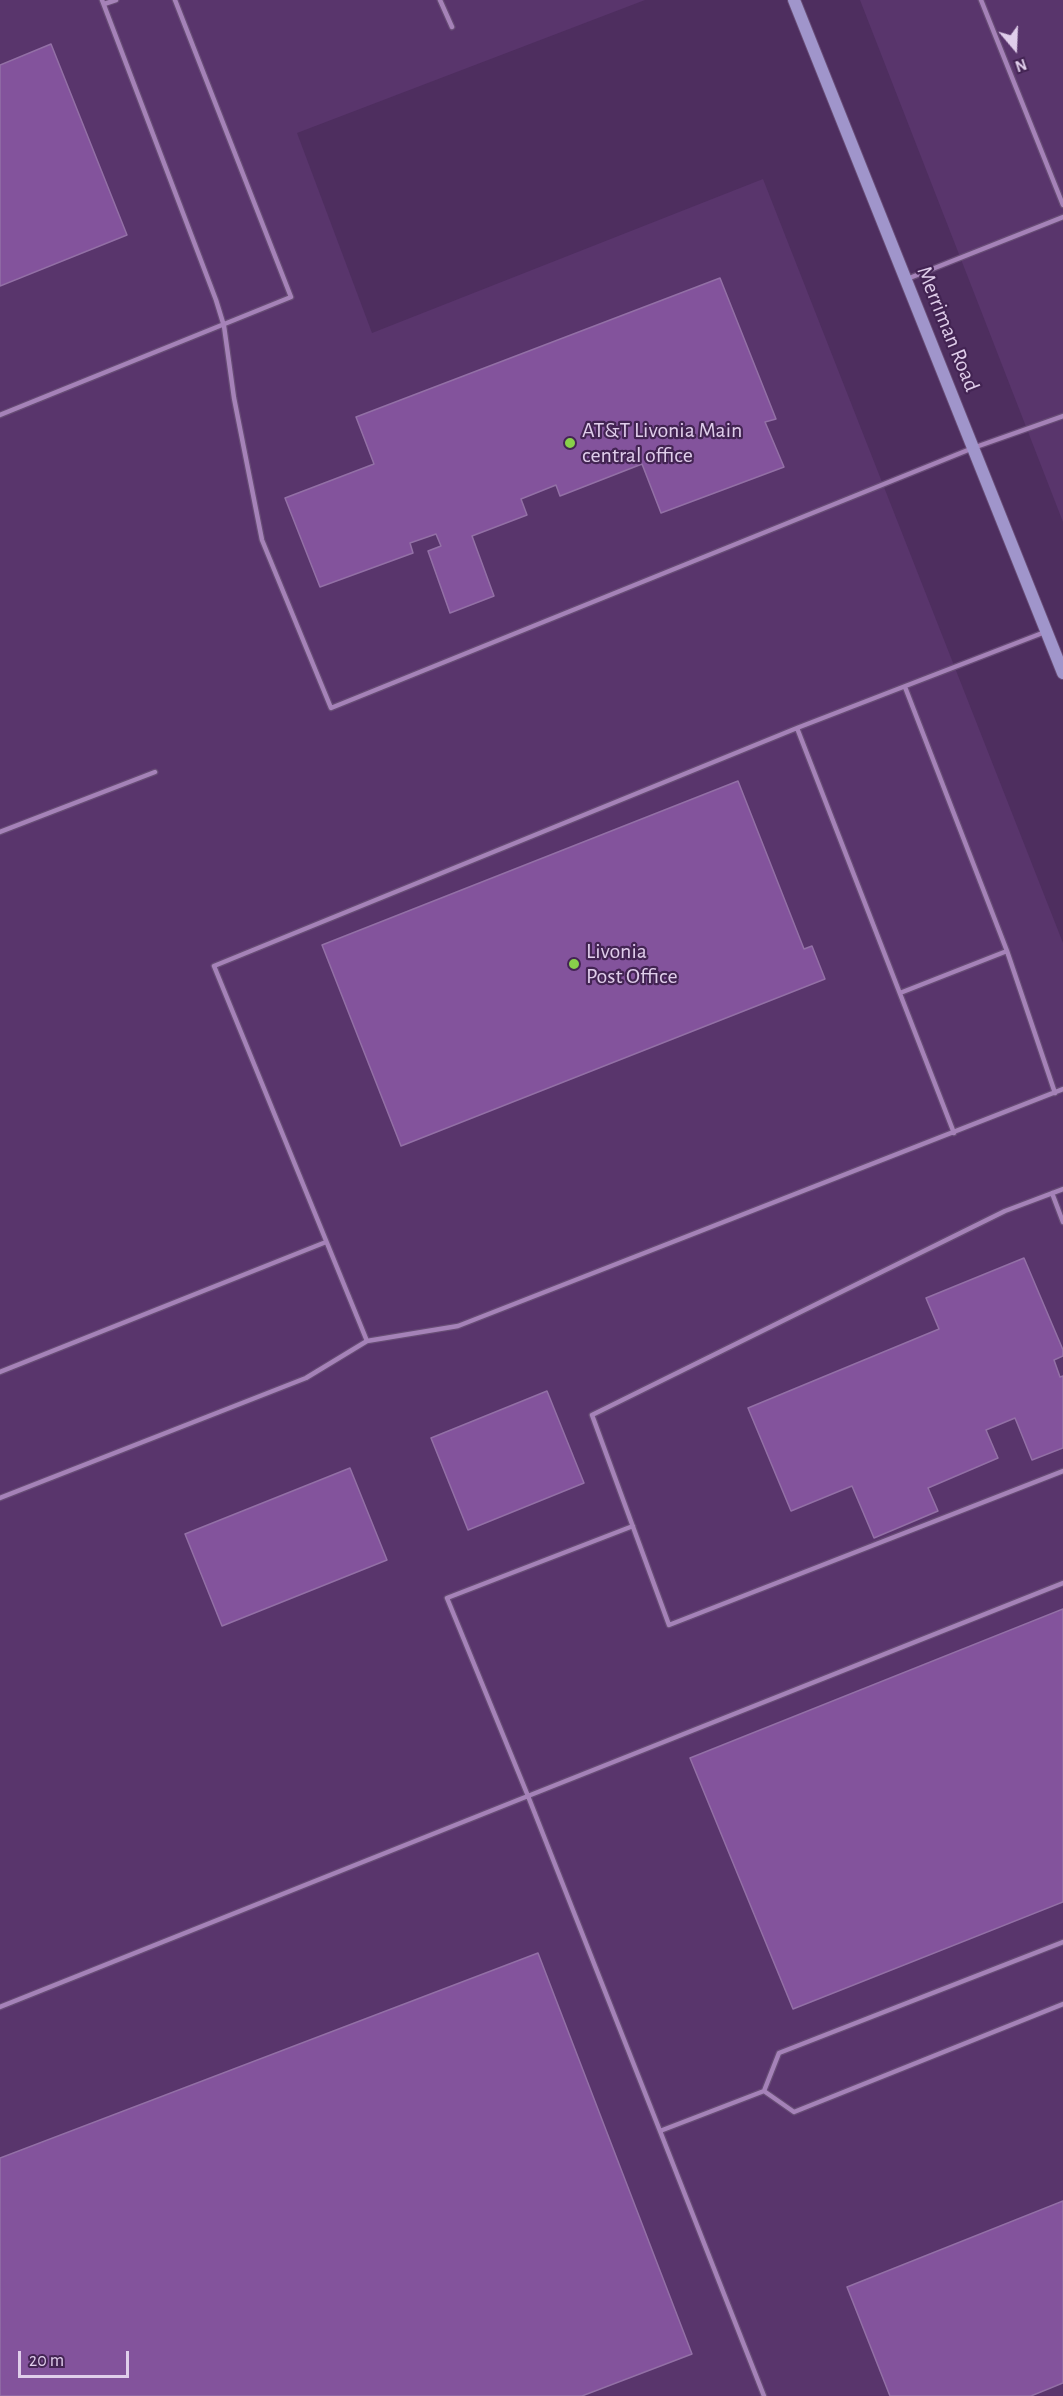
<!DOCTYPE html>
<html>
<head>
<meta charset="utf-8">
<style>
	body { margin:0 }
	#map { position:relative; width:1063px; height:2396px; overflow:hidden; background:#4e2e5f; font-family:"Alegreya Sans",sans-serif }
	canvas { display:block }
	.north { position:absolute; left:985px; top:18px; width:60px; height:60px; -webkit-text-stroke:4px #432453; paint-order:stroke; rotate:161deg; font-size:16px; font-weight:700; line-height:24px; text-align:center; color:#e0ceeb }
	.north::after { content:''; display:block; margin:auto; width:21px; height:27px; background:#e0ceeb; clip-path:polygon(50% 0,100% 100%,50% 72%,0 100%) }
	.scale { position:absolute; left:18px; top:2351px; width:111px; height:27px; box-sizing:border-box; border:3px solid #e0ceeb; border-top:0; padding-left:8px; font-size:18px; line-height:21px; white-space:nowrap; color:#e0ceeb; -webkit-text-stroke:4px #432453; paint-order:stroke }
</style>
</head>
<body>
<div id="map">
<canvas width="1063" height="2396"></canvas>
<div class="north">N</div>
<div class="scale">20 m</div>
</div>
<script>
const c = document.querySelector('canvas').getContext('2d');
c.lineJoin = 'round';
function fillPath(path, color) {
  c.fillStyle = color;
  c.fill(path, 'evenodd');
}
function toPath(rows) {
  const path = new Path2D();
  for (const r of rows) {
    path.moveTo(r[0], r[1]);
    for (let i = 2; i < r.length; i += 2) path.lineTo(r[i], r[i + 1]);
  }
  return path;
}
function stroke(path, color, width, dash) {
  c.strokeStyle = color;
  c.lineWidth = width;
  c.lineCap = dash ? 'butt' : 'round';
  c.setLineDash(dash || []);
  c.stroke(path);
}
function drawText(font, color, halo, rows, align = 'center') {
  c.font = font + ' "Alegreya Sans",sans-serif';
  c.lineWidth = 4.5;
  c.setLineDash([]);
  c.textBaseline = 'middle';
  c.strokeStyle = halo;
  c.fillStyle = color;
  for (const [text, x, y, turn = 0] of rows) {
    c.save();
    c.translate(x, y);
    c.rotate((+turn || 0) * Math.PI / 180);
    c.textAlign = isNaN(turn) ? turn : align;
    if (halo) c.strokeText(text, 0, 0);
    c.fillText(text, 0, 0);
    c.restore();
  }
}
const built = toPath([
	[0,0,645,0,297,133,372,333,763,179,1063,943,1063,2396,0,2396],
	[860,0,1063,0,1063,522,985,321]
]);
const building = toPath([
	[51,44,127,235,0,286,0,65,51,44],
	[720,278,776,419,765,422,784,467,661,513,642,464,560,496,556,485,521,499,527,515,472,536,494,596,450,613,428,551,441,546,436,534,410,543,413,553,320,587,285,498,374,464,356,417,720,278],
	[738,781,804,949,812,946,825,979,401,1146,322,945,738,781],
	[1024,1258,1063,1350,1063,1356,1054,1360,1060,1377,1063,1376,1063,1448,1032,1460,1015,1418,986,1430,998,1458,928,1488,938,1511,874,1538,852,1486,791,1511,748,1408,939,1329,926,1298,1024,1258],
	[547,1391,584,1483,468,1530,431,1438,547,1391],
	[350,1468,387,1560,222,1626,185,1534,350,1468],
	[1063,1609,1063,1902,793,2009,690,1758,1063,1609],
	[538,1953,692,2354,582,2396,0,2396,0,2158,538,1953],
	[1063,2201,1063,2383,1031,2396,890,2396,847,2287,1063,2201]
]);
const service = toPath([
	[102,0,216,300,224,326,234,398,262,540,331,708,973,448,1063,416],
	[440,0,452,27],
	[981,0,1063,205],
	[104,4,116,0],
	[907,279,1063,217],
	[0,415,291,297,175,0],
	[1045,632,797,728,214,966,367,1341,458,1326,1063,1089],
	[905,687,1007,951,1055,1093],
	[797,728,954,1133],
	[0,832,155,772],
	[900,993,1007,951],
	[1063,1189,1005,1211,592,1415,669,1625,1063,1471],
	[1052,1193,1063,1222],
	[0,1372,326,1242],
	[0,1498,306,1378,367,1341],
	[633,1526,447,1598,528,1796,1063,1583],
	[0,2007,528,1796,660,2131],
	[764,2091,794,2112,1063,2004],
	[764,2396,660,2131,764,2091,779,2053,1063,1942]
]);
const secondary = toPath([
	[794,0,1063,673]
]);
const markers = [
	[570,443,6,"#88cf4a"],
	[574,964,6,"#88cf4a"]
];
const streetNames = [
	["Merriman Road",948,329,68]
];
const poiNames = [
	["AT&T Livonia Main",582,430],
	["central office",582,455],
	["Livonia",586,951],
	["Post Office",586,976]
];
fillPath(built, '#59356c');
fillPath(building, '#83539c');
stroke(building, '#9370a6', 1.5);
stroke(service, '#674c75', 7);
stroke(secondary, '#674c75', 14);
stroke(service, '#a582b8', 4.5);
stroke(secondary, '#a095cb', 12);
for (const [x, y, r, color] of markers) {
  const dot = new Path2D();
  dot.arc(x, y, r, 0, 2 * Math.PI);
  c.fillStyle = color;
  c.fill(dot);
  stroke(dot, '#432453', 2);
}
drawText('22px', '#e0ceeb', '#432453', streetNames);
drawText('22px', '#e0ceeb', '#432453', poiNames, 'left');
</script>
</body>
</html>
